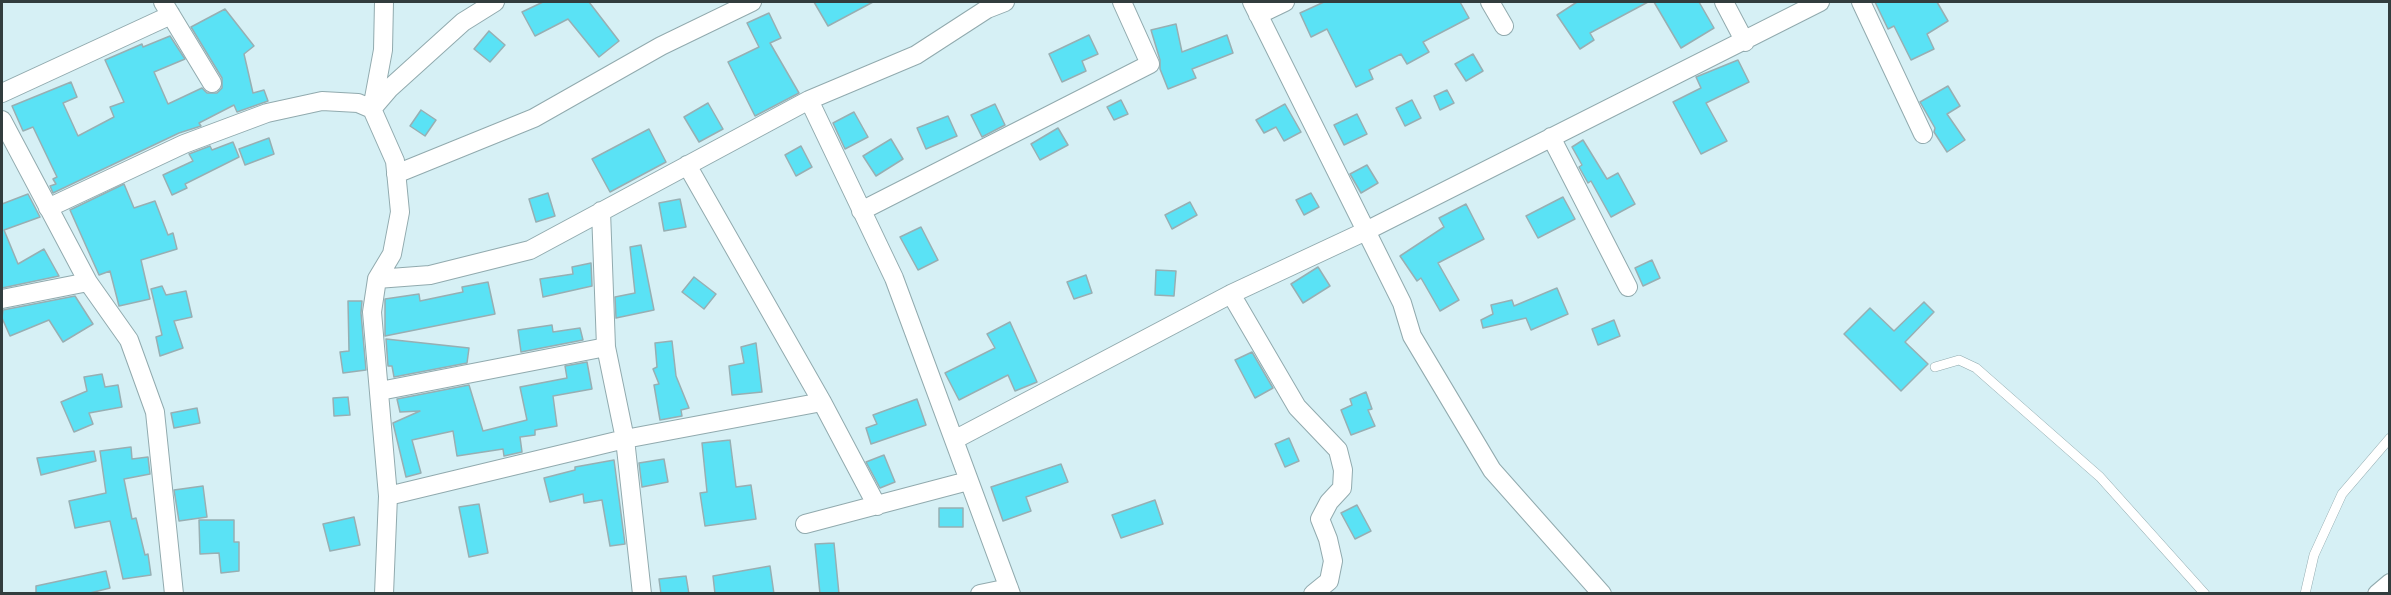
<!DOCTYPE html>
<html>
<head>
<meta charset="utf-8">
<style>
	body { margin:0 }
	#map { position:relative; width:2391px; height:595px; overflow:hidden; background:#d6f0f5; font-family:"Zilla Slab",serif }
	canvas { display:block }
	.frame { position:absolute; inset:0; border:3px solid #323d3e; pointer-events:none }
</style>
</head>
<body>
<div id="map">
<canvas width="2391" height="595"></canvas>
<div class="frame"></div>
</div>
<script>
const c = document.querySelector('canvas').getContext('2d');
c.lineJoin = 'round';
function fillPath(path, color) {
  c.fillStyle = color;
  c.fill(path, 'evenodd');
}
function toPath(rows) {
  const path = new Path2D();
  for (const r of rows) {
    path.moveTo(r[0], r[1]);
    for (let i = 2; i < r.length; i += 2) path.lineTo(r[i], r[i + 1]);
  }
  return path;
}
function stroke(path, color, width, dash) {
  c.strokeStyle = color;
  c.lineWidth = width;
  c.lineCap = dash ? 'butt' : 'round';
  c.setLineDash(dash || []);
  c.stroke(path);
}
const building = toPath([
	[543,2,589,2,619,41,599,57,568,19,535,36,522,12,543,2],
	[814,2,873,2,828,26,814,2],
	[1324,2,1460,2,1469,18,1423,42,1429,52,1407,64,1401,54,1369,70,1373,79,1356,87,1327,29,1311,37,1300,13,1324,2],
	[1577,2,1648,2,1590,33,1594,40,1580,49,1557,15,1577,2],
	[1654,2,1699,2,1714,28,1681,48,1654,2],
	[1875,2,1937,2,1948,21,1927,34,1934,49,1911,60,1894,26,1888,29,1875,2],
	[225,9,254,46,244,54,253,93,264,90,268,101,237,112,234,105,199,123,201,126,179,133,53,193,50,186,56,184,53,179,57,177,33,127,23,131,12,106,71,82,77,97,63,103,78,136,114,117,110,107,124,102,105,60,142,44,143,47,170,36,185,59,154,72,168,104,202,88,207,93,217,93,222,88,222,78,191,27,225,9],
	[769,13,781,38,770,43,799,93,755,116,728,62,759,47,747,23,769,13],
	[1176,24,1182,52,1227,35,1233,53,1192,69,1196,78,1168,89,1160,69,1160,60,1151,30,1176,24],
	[489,31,505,45,490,62,474,49,489,31],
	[1089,35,1098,54,1082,61,1086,71,1062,82,1049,54,1089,35],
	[1473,54,1483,71,1466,81,1455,64,1473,54],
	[1738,60,1749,82,1706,103,1727,141,1701,154,1673,102,1701,88,1696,77,1738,60],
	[1948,86,1960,106,1947,114,1965,140,1947,152,1934,132,1935,128,1920,102,1948,86],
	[1447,90,1454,103,1440,110,1434,96,1447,90],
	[1121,100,1128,114,1114,120,1107,107,1121,100],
	[1412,100,1421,118,1405,126,1396,108,1412,100],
	[708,103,723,129,699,142,684,117,708,103],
	[995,104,1005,125,982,137,971,115,995,104],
	[1285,104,1301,132,1284,141,1276,127,1264,133,1256,120,1285,104],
	[421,110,436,120,425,136,410,126,421,110],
	[854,112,868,137,845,149,833,123,854,112],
	[1357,114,1367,134,1344,145,1334,125,1357,114],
	[948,116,957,136,926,149,917,128,948,116],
	[1058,128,1068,145,1040,160,1031,144,1058,128],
	[649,129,666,162,610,192,592,159,649,129],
	[269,138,274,154,245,165,239,149,269,138],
	[891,139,903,159,876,176,863,156,891,139],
	[1583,140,1607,179,1618,173,1635,204,1611,217,1591,181,1588,183,1579,167,1582,165,1572,147,1583,140],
	[233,142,239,157,185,184,187,188,172,195,163,175,193,161,189,154,210,146,212,150,233,142],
	[801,146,812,167,796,176,785,155,801,146],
	[1367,165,1378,183,1361,193,1350,174,1367,165],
	[124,184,134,208,155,201,168,235,173,233,177,249,141,260,150,299,119,306,110,271,99,275,70,210,124,184],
	[548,193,555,216,536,222,529,199,548,193],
	[1311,193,1319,207,1304,215,1296,200,1311,193],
	[28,194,40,217,4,230,18,264,44,249,59,276,2,288,2,204,28,194],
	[1563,197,1575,219,1538,238,1526,216,1563,197],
	[680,199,686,227,664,231,659,203,680,199],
	[1190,202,1197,215,1172,229,1165,215,1190,202],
	[1466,204,1484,239,1438,263,1459,300,1440,311,1421,278,1417,281,1400,256,1444,227,1439,218,1466,204],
	[921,227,938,260,918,270,900,237,921,227],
	[641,245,654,310,616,318,615,297,635,293,630,247,641,245],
	[1652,260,1660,278,1643,286,1635,268,1652,260],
	[591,263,592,286,543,297,540,279,573,274,572,267,591,263],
	[1318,267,1330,286,1303,303,1291,284,1318,267],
	[1156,270,1176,271,1174,296,1155,295,1156,270],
	[1086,275,1092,293,1074,299,1067,282,1086,275],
	[694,277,716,294,704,309,682,292,694,277],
	[488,282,495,314,385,336,385,299,419,294,420,301,463,292,462,287,488,282],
	[162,286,166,295,186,291,192,317,174,321,183,348,160,356,156,337,162,335,151,289,162,286],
	[1557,288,1568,314,1531,330,1526,318,1483,328,1481,320,1493,314,1491,305,1512,300,1514,306,1557,288],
	[75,296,93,324,63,342,49,320,10,336,2,318,3,310,75,296],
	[348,301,362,301,361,313,366,370,343,373,340,352,349,351,348,301],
	[1924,302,1934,312,1905,342,1928,364,1901,391,1844,334,1870,308,1894,331,1924,302],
	[1614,320,1620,336,1598,345,1592,329,1614,320],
	[1010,322,1037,382,1015,391,1008,375,959,400,945,373,995,348,987,334,1010,322],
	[552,325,553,332,580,328,583,340,521,352,518,330,552,325],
	[386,339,469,348,467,363,394,377,392,366,388,366,386,339],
	[672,341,676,376,689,408,681,410,682,416,660,420,654,385,659,384,653,369,657,367,655,343,672,341],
	[756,343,762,392,732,395,729,366,744,363,741,347,756,343],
	[1252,352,1273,388,1255,398,1235,360,1252,352],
	[587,362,592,389,553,396,557,426,535,430,535,435,520,437,522,452,504,456,503,449,457,456,453,431,412,440,421,473,406,477,393,423,420,411,400,412,397,399,469,385,483,431,527,420,520,387,567,378,565,366,587,362],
	[102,374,105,387,118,385,122,407,89,413,93,424,74,432,61,402,87,391,84,377,102,374],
	[1366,392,1372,409,1368,410,1375,426,1351,435,1341,410,1352,405,1350,399,1366,392],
	[348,397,350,415,334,416,333,398,348,397],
	[917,399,926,425,871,444,866,428,877,424,873,415,917,399],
	[197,408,200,423,174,428,171,413,197,408],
	[1289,438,1299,461,1285,467,1275,444,1289,438],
	[730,440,736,487,751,485,756,519,705,526,700,493,707,492,702,443,730,440],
	[131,447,132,459,148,457,150,474,124,479,132,519,136,518,145,555,148,554,151,575,123,579,110,521,75,528,69,501,106,493,100,451,131,447],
	[94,451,96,461,41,475,37,458,94,451],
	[884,455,895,482,880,488,866,462,884,455],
	[664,459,668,482,642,487,639,463,664,459],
	[614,460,625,544,610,546,602,500,584,503,583,494,550,502,544,478,575,470,575,467,614,460],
	[1061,464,1068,482,1026,497,1031,511,1003,521,991,487,1061,464],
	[203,486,207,517,179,521,174,490,203,486],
	[1155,500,1163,524,1121,538,1112,515,1155,500],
	[479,504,488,553,469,557,459,507,479,504],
	[1357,505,1371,531,1355,539,1341,513,1357,505],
	[939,508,963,508,963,527,939,527,939,508],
	[354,517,360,545,330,551,323,524,354,517],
	[199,520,234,520,234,542,239,542,239,571,221,573,219,553,200,554,199,520],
	[834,543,839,594,820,594,815,544,834,543],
	[770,566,774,594,715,594,713,576,770,566],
	[106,571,110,588,86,594,36,594,36,586,106,571],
	[686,576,689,594,661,594,659,579,686,576]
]);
const service = toPath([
	[1935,367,1959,360,1976,368,2100,477,2205,594],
	[2305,594,2314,555,2342,494,2390,438]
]);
const minor = toPath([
	[163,2,212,83],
	[384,2,383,50,372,109,395,161,400,212,392,254,377,279,372,312,388,496,384,594],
	[1252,2,1402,303,1412,336,1492,470,1602,594],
	[1490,2,1504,26],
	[1724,2,1745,42],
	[1861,2,1923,134],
	[1258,15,1285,2],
	[2,93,171,15],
	[809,100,894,278,1011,594],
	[2,120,88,282,129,340,155,412,174,594],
	[1551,137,1628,287],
	[687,165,822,402,877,506],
	[396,174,534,118,661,46,752,2],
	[48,208,184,144,267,113,322,101,358,103,372,109,390,88,463,22,495,2],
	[601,211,606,347,625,439,642,594],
	[861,211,1150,64,1122,2],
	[377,279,430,275,530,250,809,100,916,55,987,9,1005,2],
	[1231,294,1297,407,1338,450,1343,470,1342,488,1329,502,1320,519,1328,539,1333,561,1329,581,1313,594],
	[2,299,88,282],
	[380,391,606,347],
	[954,440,1231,294,1366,231,1820,2],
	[388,496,625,439,822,402],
	[805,524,968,481],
	[980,594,1009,588],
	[2377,594,2390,583]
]);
fillPath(building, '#5ae2f5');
stroke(building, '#97afb3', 1.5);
stroke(service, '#91aaae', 10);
stroke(minor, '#91aaae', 20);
stroke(service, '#fff', 9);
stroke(minor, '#fff', 18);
</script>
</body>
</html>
